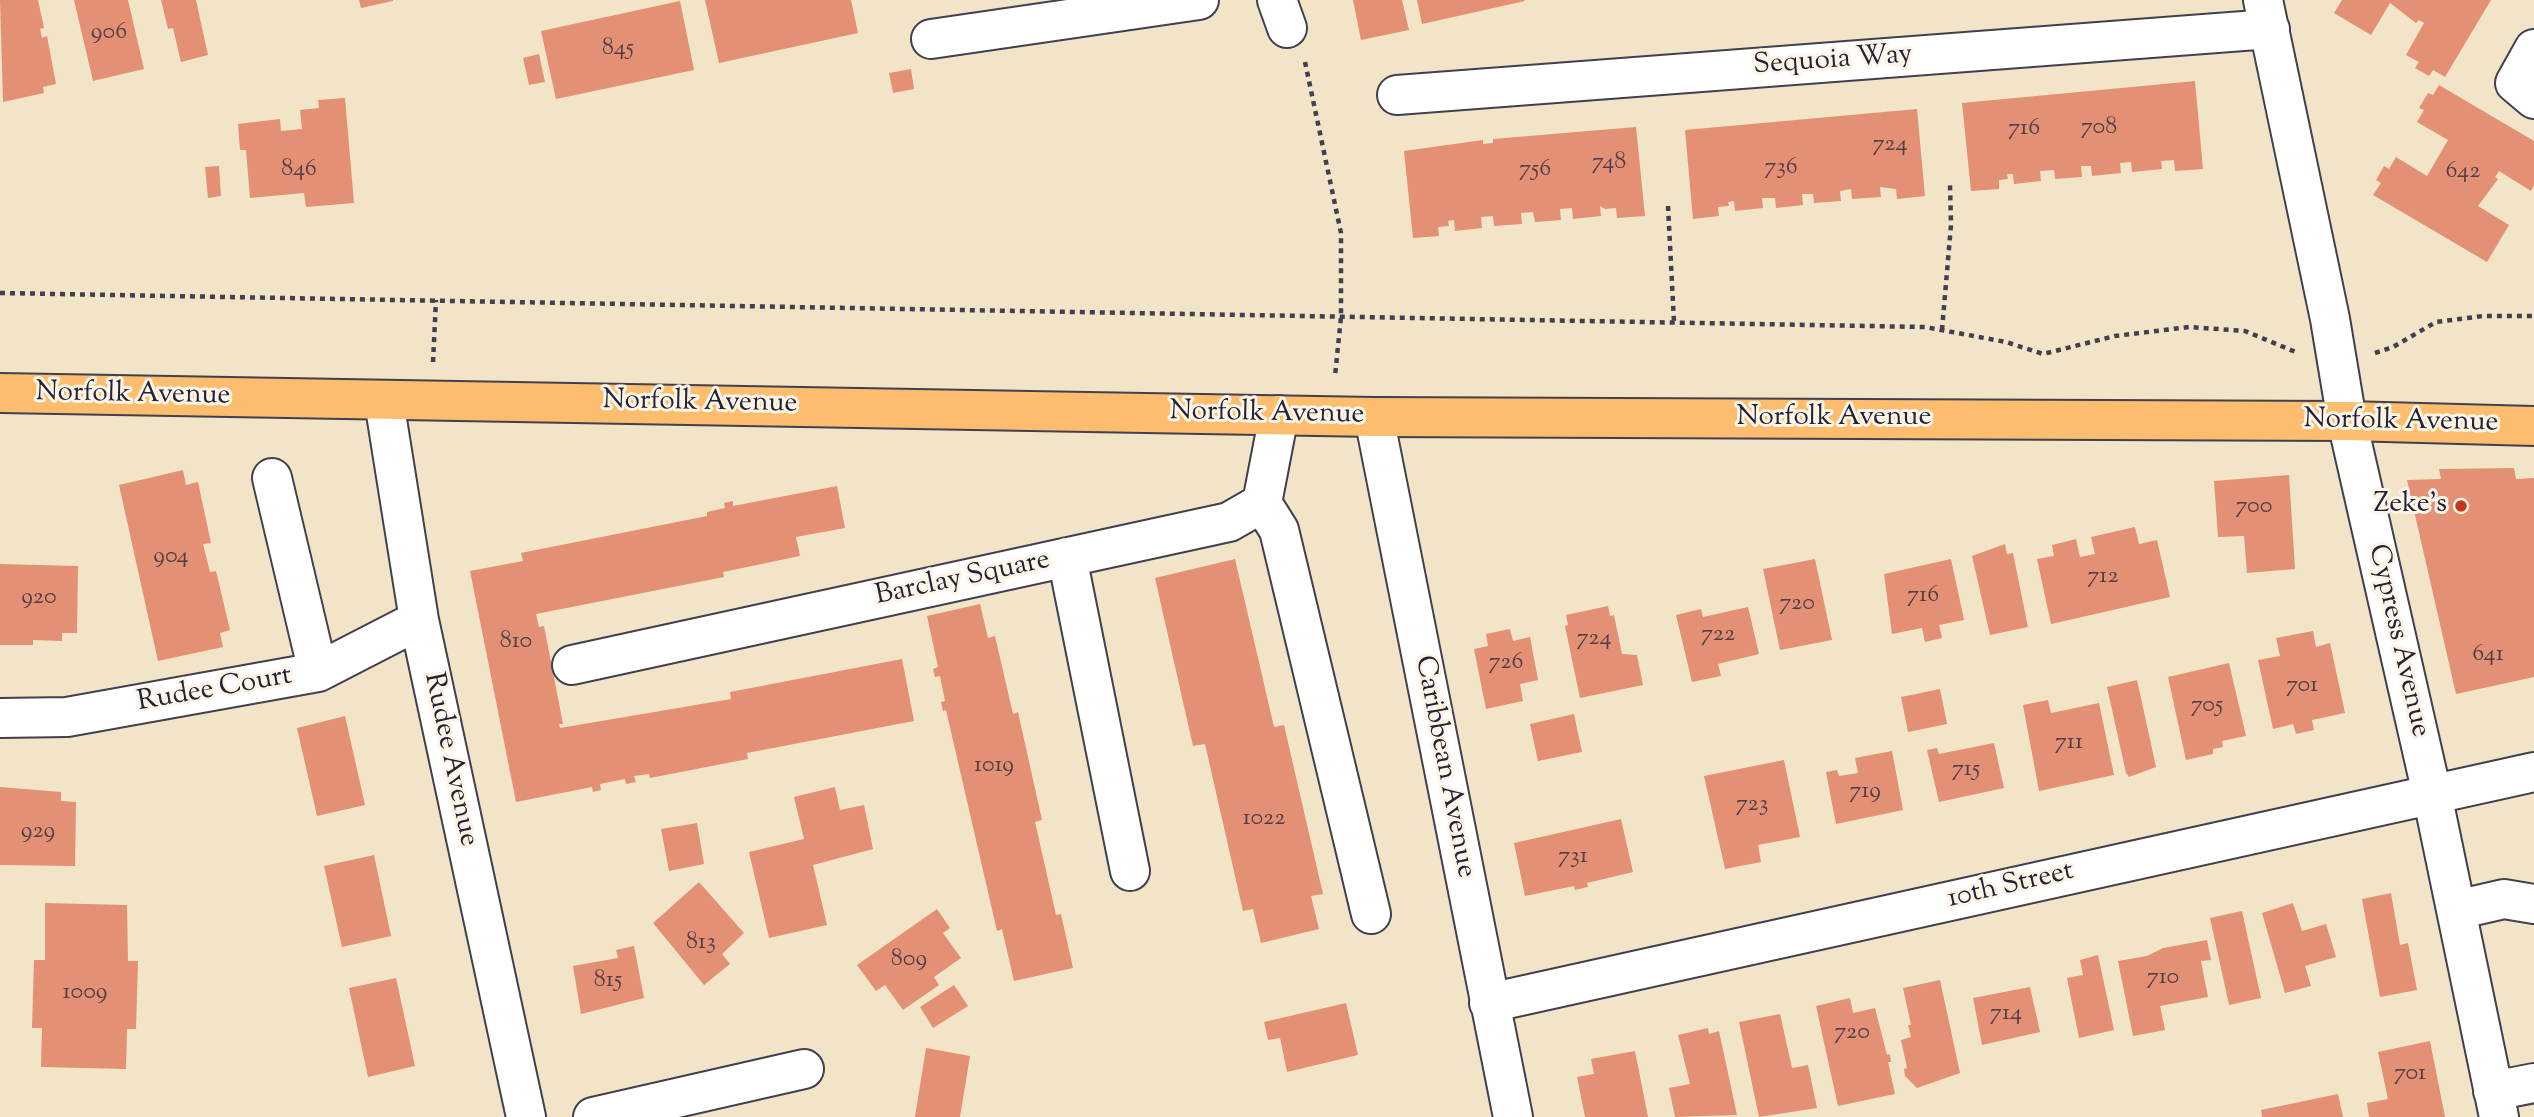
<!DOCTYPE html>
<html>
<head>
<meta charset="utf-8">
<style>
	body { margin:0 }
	canvas { display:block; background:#f2e4c7 }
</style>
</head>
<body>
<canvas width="2534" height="1117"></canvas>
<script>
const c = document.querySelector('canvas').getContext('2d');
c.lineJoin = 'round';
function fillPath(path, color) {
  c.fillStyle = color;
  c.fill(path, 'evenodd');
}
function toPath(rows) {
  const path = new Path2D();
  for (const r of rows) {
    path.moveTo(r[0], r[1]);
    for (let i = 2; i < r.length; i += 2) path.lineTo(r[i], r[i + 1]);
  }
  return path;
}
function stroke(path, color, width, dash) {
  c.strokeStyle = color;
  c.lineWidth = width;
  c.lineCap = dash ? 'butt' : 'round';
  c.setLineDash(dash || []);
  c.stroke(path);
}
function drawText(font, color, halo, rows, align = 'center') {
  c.font = font + ' "Sorts Mill Goudy",serif';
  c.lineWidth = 6;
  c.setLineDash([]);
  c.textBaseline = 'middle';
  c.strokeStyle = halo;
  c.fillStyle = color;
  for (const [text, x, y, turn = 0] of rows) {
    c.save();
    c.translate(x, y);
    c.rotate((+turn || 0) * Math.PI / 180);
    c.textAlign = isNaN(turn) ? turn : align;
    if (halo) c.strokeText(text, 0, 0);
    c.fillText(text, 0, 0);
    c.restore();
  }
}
const building = toPath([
	[0,0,38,0,44,28,40,29,42,38,47,36,56,84,43,87,44,93,3,102],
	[74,0,128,0,144,69,93,81],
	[161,0,196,0,208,55,181,62,173,28,168,29],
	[359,0,393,0,393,1,361,8],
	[705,0,851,0,858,33,719,63],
	[1353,0,1402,0,1409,30,1361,40],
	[1417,0,1524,0,1525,1,1422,24],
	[2342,0,2491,0,2445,77,2433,70,2429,76,2415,68,2419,62,2406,55,2424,23,2419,20,2416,23,2390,3,2371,35,2334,13],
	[680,1,694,70,556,99,541,31],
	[539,54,545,82,529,85,523,58],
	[911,69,914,89,893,93,889,73],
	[2195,81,2203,169,2175,171,2174,160,2161,161,2162,169,2132,172,2131,162,2120,163,2121,173,2092,176,2091,166,2081,166,2082,177,2055,179,2054,170,2040,171,2041,181,2014,184,2013,174,2007,174,2008,179,1999,180,1999,189,1971,191,1962,103],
	[2439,85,2534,141,2534,185,2531,191,2499,171,2495,177,2498,179,2478,206,2509,225,2487,262,2373,195,2381,183,2376,180,2384,166,2389,169,2396,157,2427,176,2448,140,2417,122,2424,110,2419,108,2428,93,2433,95],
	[345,98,354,203,306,207,304,193,250,198,246,150,240,150,238,124,280,119,281,131,302,129,300,110,319,108,318,100],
	[1917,109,1925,196,1897,199,1896,189,1880,187,1881,197,1852,199,1851,189,1840,191,1841,201,1814,203,1813,194,1802,194,1803,205,1776,208,1775,198,1762,198,1763,208,1735,211,1734,201,1728,202,1729,206,1718,207,1719,216,1693,219,1685,130],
	[1636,127,1645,216,1617,218,1616,208,1605,209,1600,206,1601,216,1573,219,1572,208,1560,209,1561,220,1535,222,1533,212,1521,213,1522,224,1494,226,1493,216,1481,217,1482,228,1455,231,1454,220,1448,221,1449,226,1438,227,1439,236,1413,238,1404,151,1483,140,1483,144,1493,143,1493,139],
	[219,166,221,196,208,198,205,167],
	[2514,468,2516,479,2534,478,2534,677,2456,694,2407,480,2441,479,2439,469],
	[183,470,186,485,198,482,211,543,203,544,210,572,216,571,230,630,220,633,223,647,158,661,119,485],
	[2289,475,2295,569,2247,573,2244,536,2218,537,2214,481],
	[837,486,845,528,796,537,800,556,723,572,724,577,536,614,539,627,544,626,563,724,559,724,560,728,731,699,730,692,902,659,914,721,747,753,748,759,650,778,649,774,634,776,636,782,626,784,625,779,600,784,601,790,593,792,592,787,516,802,470,571,523,561,521,553,707,516,707,512,725,508,724,503,733,501,733,506],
	[2135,527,2139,544,2157,540,2170,597,2051,624,2037,559,2054,556,2052,545,2076,539,2080,557,2095,554,2091,537],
	[2005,544,2007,554,2013,553,2028,627,1990,635,1972,556],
	[1235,559,1274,727,1284,725,1323,894,1311,896,1319,929,1261,943,1253,909,1243,911,1205,744,1193,746,1155,578],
	[1815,559,1832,640,1780,650,1763,569],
	[1951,559,1964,620,1939,625,1942,638,1925,642,1922,628,1892,634,1884,574],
	[0,564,78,566,77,633,62,633,62,641,33,640,33,645,0,645],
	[980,604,988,638,995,636,1013,714,1018,712,1042,820,1035,822,1056,915,1061,914,1073,968,1014,981,1002,929,997,931,946,710,943,711,941,702,945,701,940,676,935,677,933,669,938,667,927,616],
	[1608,606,1610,616,1614,615,1622,654,1637,655,1643,685,1580,698,1565,626,1568,625,1566,615],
	[1748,607,1759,654,1718,664,1721,676,1692,682,1676,615,1701,609,1703,617],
	[1510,629,1513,641,1530,637,1538,680,1520,684,1523,701,1486,709,1474,649,1488,646,1486,634],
	[2313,631,2316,647,2330,643,2345,713,2312,720,2314,730,2296,734,2293,724,2273,729,2258,660,2280,656,2276,638],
	[2229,663,2246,736,2222,741,2223,747,2213,749,2213,754,2186,760,2168,677],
	[2137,680,2156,767,2129,777,2126,773,2107,687],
	[1940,689,1947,724,1908,732,1901,697],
	[2048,700,2051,713,2099,703,2114,775,2039,791,2023,705],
	[1574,714,1582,752,1538,761,1530,724],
	[345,716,365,805,317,816,297,728],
	[1994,743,2004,788,1939,802,1927,750,1937,748,1939,754],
	[1892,751,1903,810,1836,824,1826,772,1837,770,1839,776,1858,773,1855,758],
	[1784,760,1800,837,1758,845,1761,862,1725,869,1704,776],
	[0,787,61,792,61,801,76,802,75,866,0,865],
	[835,787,840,810,864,805,873,849,813,865,827,925,769,938,749,852,804,839,794,797],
	[1621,819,1633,872,1587,883,1588,887,1575,890,1574,886,1525,896,1514,843],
	[697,823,704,864,669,871,661,829],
	[374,855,391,936,342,947,324,866],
	[699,882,744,933,722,954,730,964,704,985,653,923],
	[2391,893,2400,945,2408,943,2417,990,2380,997,2362,899],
	[45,903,127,905,128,961,138,961,136,1029,127,1029,126,1069,41,1067,42,1028,32,1028,34,960,45,960],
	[2293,903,2302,931,2326,924,2336,957,2305,966,2311,986,2285,993,2262,913],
	[937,909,950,928,943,933,961,958,934,977,939,985,903,1010,885,985,876,991,857,965],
	[2242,911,2261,998,2229,1005,2210,918],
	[2207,940,2211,960,2201,961,2208,997,2160,1006,2165,1030,2133,1036,2118,961,2147,956,2163,948],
	[634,946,644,998,581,1014,573,966,618,958,616,950],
	[2098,955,2114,1030,2079,1038,2067,978,2083,975,2080,960],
	[396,978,415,1066,368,1077,349,988],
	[1940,980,1960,1073,1917,1088,1905,1076,1904,1069,1907,1068,1901,1040,1911,1037,1908,1025,1911,1025,1903,988],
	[954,985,968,1006,933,1028,920,1007],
	[2030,987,2040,1032,1982,1045,1973,998],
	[1850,998,1853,1013,1875,1008,1887,1055,1890,1054,1891,1062,1888,1062,1895,1094,1838,1106,1816,1006],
	[1346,1003,1358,1055,1287,1072,1280,1038,1268,1040,1264,1022],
	[1780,1014,1792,1068,1808,1065,1817,1108,1759,1117,1739,1022],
	[1708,1028,1709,1034,1719,1031,1737,1115,1675,1117,1669,1088,1690,1084,1678,1035],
	[2430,1041,2445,1117,2369,1117,2367,1103,2388,1099,2378,1052],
	[926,1048,970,1056,960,1117,915,1117],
	[1635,1051,1648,1117,1585,1117,1577,1077,1594,1074,1591,1059],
	[2338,1094,2343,1117,2262,1117,2261,1110]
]);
const path = toPath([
	[1305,62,1341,233,1341,317,1335,376],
	[1668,206,1674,322],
	[0,293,1925,327,2006,342,2043,354,2115,336,2189,327,2245,331,2298,353],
	[1942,330,1951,225,1950,184],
	[2375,353,2393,347,2436,322,2483,316,2534,316],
	[433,362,436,300]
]);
const minor = toPath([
	[1277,0,1287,28],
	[2263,0,2330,319,2347,421,2432,794,2499,1117],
	[931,39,1199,0],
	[2534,49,2515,83,2534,99],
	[1397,95,2270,29],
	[384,401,419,620,526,1117],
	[1374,417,1513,1117],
	[272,478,318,672],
	[1262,503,1279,530,1371,914],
	[1067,557,1130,871],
	[572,665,1229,522,1262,503,1279,415],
	[0,718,67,717,318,672,419,620],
	[2456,910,2504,899,2534,904],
	[1489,1003,2534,772],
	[2493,1091,2534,1083],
	[593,1117,804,1069]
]);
const major = toPath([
	[0,393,1374,417,2347,421,2534,426]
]);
const markers = [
	[2461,506,7,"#c8321e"]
];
const numberNames = [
	["906",109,34],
	["845",618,50],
	["708",2099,129],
	["716",2024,130],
	["724",1890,146],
	["748",1609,164],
	["736",1781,169],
	["846",299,171],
	["756",1535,171],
	["642",2463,173],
	["700",2254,508],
	["904",171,558],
	["712",2103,578],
	["716",1923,597],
	["920",39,599],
	["720",1797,605],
	["722",1718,636],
	["724",1594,640],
	["810",516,643],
	["641",2488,656],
	["726",1506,664],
	["701",2302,687],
	["705",2207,707],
	["711",2069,744],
	["1019",994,767],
	["715",1966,771],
	["719",1865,793],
	["723",1752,806],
	["1022",1264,820],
	["929",38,833],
	["731",1573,858],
	["813",701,944],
	["809",909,961],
	["710",2163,979],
	["815",608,982],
	["1009",85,994],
	["714",2006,1015],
	["720",1852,1034],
	["701",2410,1075]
];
const streetNames = [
	["Sequoia Way",1833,62,-4],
	["Norfolk Avenue",133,396,1],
	["Norfolk Avenue",700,404,1],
	["Norfolk Avenue",1267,415,1],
	["Norfolk Avenue",1834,419],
	["Norfolk Avenue",2401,423,1],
	["Barclay Square",963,580,-12],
	["Cypress Avenue",2397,641,77],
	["Rudee Court",215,691,-10],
	["Rudee Avenue",449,760,78],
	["Caribbean Avenue",1443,767,79],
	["10th Street",2011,887,-13]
];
const poiNames = [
	["Zeke's",2447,506]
];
fillPath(building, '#e39074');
stroke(minor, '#413f50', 42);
stroke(major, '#413f50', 42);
stroke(path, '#413f50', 4.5, [5, 5]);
stroke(minor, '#fff', 38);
stroke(major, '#fcbd6e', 38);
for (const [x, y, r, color] of markers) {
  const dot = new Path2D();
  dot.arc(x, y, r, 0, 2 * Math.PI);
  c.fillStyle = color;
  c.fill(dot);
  stroke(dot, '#fcf5e5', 2.5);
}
drawText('24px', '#523e49', null, numberNames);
drawText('28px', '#22223b', '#fcf5e5', streetNames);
drawText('28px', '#22223b', '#fcf5e5', poiNames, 'right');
</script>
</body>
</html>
